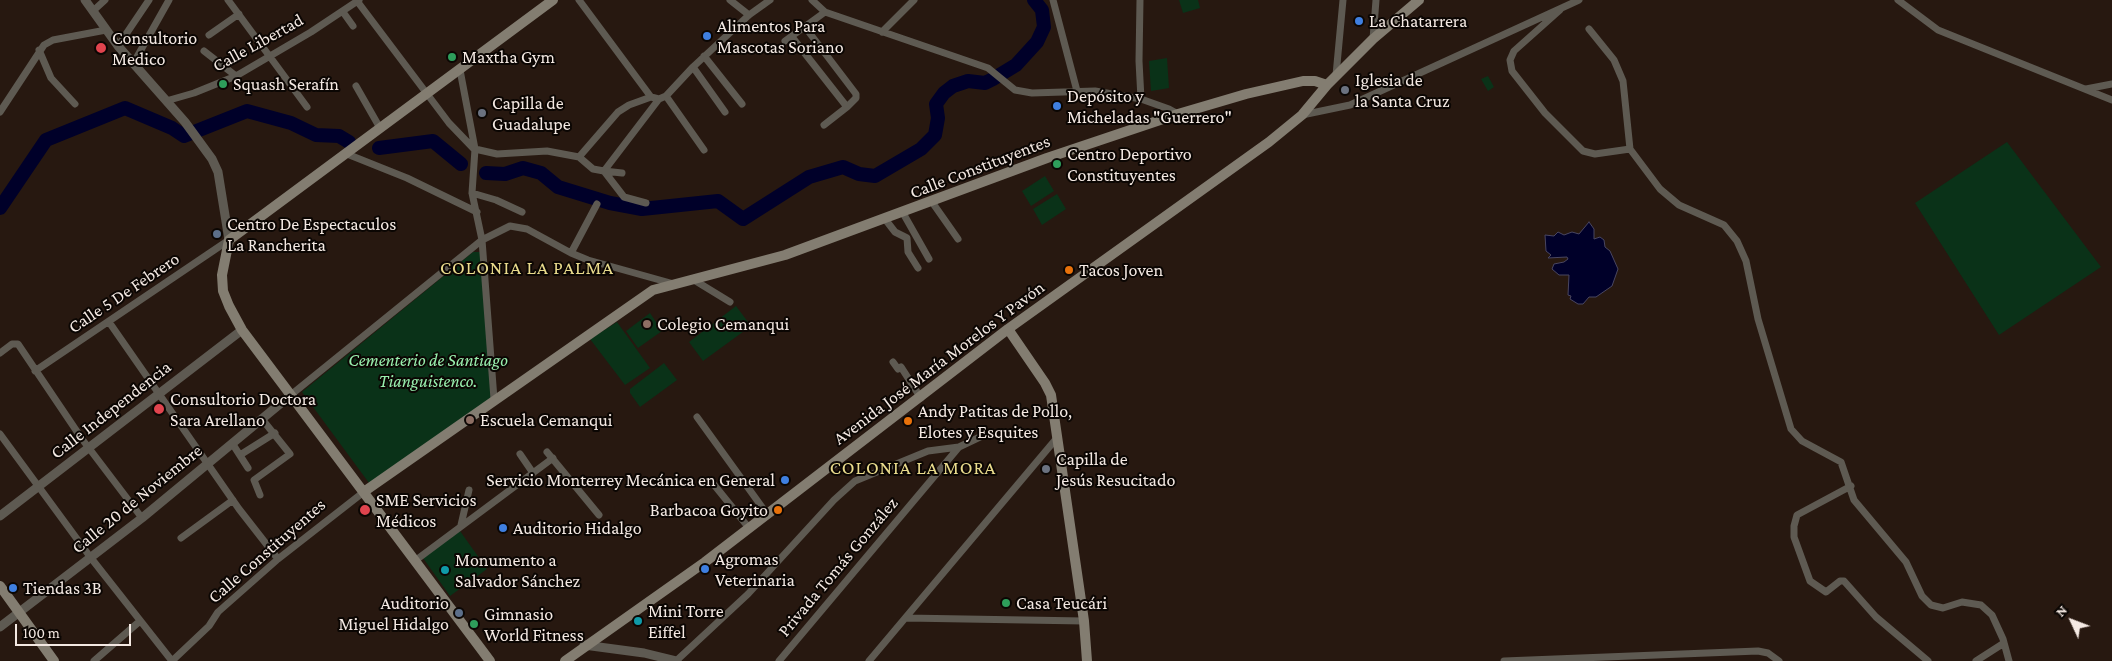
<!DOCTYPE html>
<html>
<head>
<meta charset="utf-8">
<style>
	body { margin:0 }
	#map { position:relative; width:2112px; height:661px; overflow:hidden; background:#271810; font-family:"Crimson Pro",serif }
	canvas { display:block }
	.north { position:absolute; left:2047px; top:596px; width:50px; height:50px; -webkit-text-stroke:4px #0b0603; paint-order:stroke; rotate:313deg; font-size:14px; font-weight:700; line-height:20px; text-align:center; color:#f4e9e3 }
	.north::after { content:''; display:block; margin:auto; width:18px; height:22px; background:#f4e9e3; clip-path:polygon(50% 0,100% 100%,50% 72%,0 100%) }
	.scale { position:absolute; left:15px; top:624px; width:116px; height:22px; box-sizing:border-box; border:2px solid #f4e9e3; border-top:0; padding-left:6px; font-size:15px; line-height:18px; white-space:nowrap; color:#f4e9e3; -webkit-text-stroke:4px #0b0603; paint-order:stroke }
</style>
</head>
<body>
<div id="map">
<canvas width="2112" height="661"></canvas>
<div class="north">N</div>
<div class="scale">100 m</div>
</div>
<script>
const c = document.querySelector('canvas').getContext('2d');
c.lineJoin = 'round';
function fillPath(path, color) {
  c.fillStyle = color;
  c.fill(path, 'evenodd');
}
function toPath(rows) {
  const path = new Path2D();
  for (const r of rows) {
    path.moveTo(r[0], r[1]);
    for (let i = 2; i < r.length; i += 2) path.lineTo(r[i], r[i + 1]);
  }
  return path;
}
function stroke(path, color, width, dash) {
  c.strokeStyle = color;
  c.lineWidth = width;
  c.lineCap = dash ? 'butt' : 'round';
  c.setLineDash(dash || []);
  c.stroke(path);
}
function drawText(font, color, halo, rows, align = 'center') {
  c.font = font + ' "Crimson Pro",serif';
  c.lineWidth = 4;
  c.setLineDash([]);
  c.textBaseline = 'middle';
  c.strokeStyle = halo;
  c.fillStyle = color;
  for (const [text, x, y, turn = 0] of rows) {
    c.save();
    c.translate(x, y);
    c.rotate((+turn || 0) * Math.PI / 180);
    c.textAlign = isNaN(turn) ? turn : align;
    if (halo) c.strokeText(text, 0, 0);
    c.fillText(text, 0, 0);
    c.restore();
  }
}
const green = toPath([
	[1179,0,1198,0,1200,8,1183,13],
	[1167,58,1169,88,1151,91,1149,61],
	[1488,76,1494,87,1488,91,1481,79],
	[2007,142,2101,267,1999,335,1915,203],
	[1045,176,1054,191,1031,206,1022,191],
	[1057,194,1066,209,1042,225,1033,209],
	[473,252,480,252,493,397,372,487,302,392],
	[736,306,751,326,703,361,689,342],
	[650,313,662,331,638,348,626,331],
	[617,322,650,368,625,385,590,339],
	[664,363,677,380,640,407,630,393,630,389],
	[460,531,487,569,450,596,423,558]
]);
const water = toPath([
	[1589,222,1594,229,1594,239,1600,237,1604,240,1605,247,1610,251,1618,269,1612,286,1596,297,1589,297,1583,304,1578,304,1570,299,1571,296,1568,295,1569,275,1559,275,1552,269,1554,264,1564,262,1568,259,1567,257,1548,258,1551,255,1546,251,1545,235,1554,236,1558,232,1564,235,1572,232,1579,234,1589,222]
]);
const river = toPath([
	[379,148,433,141,461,164],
	[486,173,505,174,523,168,541,173,558,187,610,203,642,209,718,201,743,219,809,177,843,167,859,174,875,176,921,149,935,135,938,118,936,104,944,93,953,86,968,81,985,83,993,79,1016,65,1037,42,1044,27,1042,10,1034,0],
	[0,208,46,140,125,108,172,128,184,136,247,111,291,123,316,135,339,136,349,142]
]);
const minor = toPath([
	[228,0,307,107],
	[579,0,651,97,659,99],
	[730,0,749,15],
	[812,0,825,12,988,68,1015,90,1032,93,1095,91,1141,99,1169,109,1178,114],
	[1053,0,1077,91],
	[1140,0,1139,61,1141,99],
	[1898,0,1938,30,2112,100],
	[357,1,449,123,474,149],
	[1560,10,1514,51,1510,60,1512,71,1545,113,1583,151,1595,154,1630,149],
	[93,11,105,0],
	[343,12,353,26],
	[805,27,856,94,856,98,847,107,824,125],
	[1589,29,1614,60,1623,81,1630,149,1660,189,1679,205,1724,225,1737,241,1746,261,1758,319,1791,429,1802,441,1841,462,1854,500,1906,562,1922,596,1931,605,1943,608,1962,602,1981,605,1992,615,2003,639,2009,661],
	[882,32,914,0],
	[209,35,239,14],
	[792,37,847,107],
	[1373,39,1376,0],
	[785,41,825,12],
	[118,46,149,0],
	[39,50,51,78,75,104],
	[204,51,236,76],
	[704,56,742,104],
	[133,64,169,0],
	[693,67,725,112],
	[460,70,475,149,472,193,482,240,494,399],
	[1336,75,1343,0],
	[356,86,380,128],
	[2086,89,2112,84],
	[666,96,704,150],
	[659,99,666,96,693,67,749,15,770,0],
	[166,101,194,93,236,76,311,32,359,0],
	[0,112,44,45,53,40,106,30],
	[1302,115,1350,105,1579,0],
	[475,149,497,154,547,151,579,157],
	[347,154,407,178,477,212],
	[579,157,618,112,629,105,651,97],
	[579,157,593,169,604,171,624,197,646,203],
	[604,171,659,99],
	[604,171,622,173],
	[472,193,496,200,522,212],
	[932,202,958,239],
	[903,213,929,259],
	[885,219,895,232,907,238,908,252,918,268],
	[571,253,597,204],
	[694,280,730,302],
	[109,322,239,509,278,559],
	[0,353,12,344,18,344,82,439,142,518],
	[893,362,898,369,901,367,921,398],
	[35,371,229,240],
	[292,394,482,240,510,226,527,229,571,253,588,260,674,284],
	[697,417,767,514],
	[0,434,91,558,172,661],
	[232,443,248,468],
	[547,452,599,515],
	[520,454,533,473],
	[240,455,275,433],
	[711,481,749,528],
	[1851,486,1797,515,1794,526,1794,537,1810,581,1826,592,1840,581,1844,581,1876,617,1928,661],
	[260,495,254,480,290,454,262,419],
	[461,525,469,490],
	[181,538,233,500],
	[416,560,553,458],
	[906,618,1084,621],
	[94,661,140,621],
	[172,661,209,626,218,612,278,559,365,491],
	[676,661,748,594,834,500,855,481,928,451,959,447],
	[779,661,959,447,980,437],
	[869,661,1056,439],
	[1504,661,1758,651,1768,653,1779,661],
	[1976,661,2004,643]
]);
const tertiary = toPath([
	[85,0,118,46,185,122,212,159,218,172,229,240],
	[0,516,242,330],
	[0,627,142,518,292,394],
	[584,645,644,653,677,661]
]);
const secondary = toPath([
	[1008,329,1045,383,1051,395,1084,621,1087,661],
	[365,491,653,290,785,255,1047,158,1178,114,1246,94,1303,81,1315,81,1327,85],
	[0,586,54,661],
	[490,661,242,330,229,306,223,291,222,275,229,240,553,0],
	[565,661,705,562,1008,329,1269,142,1302,115,1327,85,1373,39,1419,0]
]);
const markers = [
	[1359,21,5,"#3f7fe0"],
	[707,36,5,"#3f7fe0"],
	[101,48,6,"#e0444e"],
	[452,57,5,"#2e9e5b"],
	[223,84,5,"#2e9e5b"],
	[1345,90,5,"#6b7280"],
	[1057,106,5,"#3f7fe0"],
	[482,113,5,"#6b7280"],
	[1057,164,5,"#2e9e5b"],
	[217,234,5,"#5c6f8a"],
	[1069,270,5,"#e8710a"],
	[647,324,5,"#8d6e63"],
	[159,409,6,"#e0444e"],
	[470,420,5,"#8d6e63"],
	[908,421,5,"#e8710a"],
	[1046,469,5,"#6b7280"],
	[785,480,5,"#3f7fe0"],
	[365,510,6,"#e0444e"],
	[778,510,5,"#e8710a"],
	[503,528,5,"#3f7fe0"],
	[705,569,5,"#3f7fe0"],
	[445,570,5,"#0f9aa8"],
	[13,588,5,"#3f7fe0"],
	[1006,603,5,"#2e9e5b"],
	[459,613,5,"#5c6f8a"],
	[638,621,5,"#0f9aa8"],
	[474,624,5,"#2e9e5b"]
];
const poiNames = [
	["La Chatarrera",1369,21],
	["Alimentos Para",717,26],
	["Mascotas Soriano",717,47],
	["Consultorio",112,38],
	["Medico",112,59],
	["Maxtha Gym",462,57],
	["Iglesia de",1355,80],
	["la Santa Cruz",1355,101],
	["Squash Serafín",233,84],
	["Depósito y",1067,96],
	["Micheladas \"Guerrero\"",1067,117],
	["Capilla de",492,103],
	["Guadalupe",492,124],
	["Centro Deportivo",1067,154],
	["Constituyentes",1067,175],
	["Centro De Espectaculos",227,224],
	["La Rancherita",227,245],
	["Tacos Joven",1079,270],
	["Colegio Cemanqui",657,324],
	["Consultorio Doctora",170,399],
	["Sara Arellano",170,420],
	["Andy Patitas de Pollo,",918,411],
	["Elotes y Esquites",918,432],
	["Escuela Cemanqui",480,420],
	["Capilla de",1056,459],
	["Jesús Resucitado",1056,480],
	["Servicio Monterrey Mecánica en General",775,480,"right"],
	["SME Servicios",376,500],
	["Médicos",376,521],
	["Barbacoa Goyito",768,510,"right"],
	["Auditorio Hidalgo",513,528],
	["Agromas",715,559],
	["Veterinaria",715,580],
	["Monumento a",455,560],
	["Salvador Sánchez",455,581],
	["Tiendas 3B",23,588],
	["Auditorio",449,603,"right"],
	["Miguel Hidalgo",449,624,"right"],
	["Casa Teucári",1016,603],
	["Mini Torre",648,611],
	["Eiffel",648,632],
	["Gimnasio",484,614],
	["World Fitness",484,635]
];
const streetNames = [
	["Calle Libertad",258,43,-29],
	["Calle Constituyentes",980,167,-21],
	["Calle 5 De Febrero",124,293,-34],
	["Avenida José María Morelos Y Pavón",939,363,-37],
	["Calle Independencia",111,410,-38],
	["Calle 20 de Noviembre",137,499,-39],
	["Calle Constituyentes",267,551,-41],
	["Privada Tomás González",838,567,-50]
];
const parkNames = [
	["Cementerio de Santiago",428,360],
	["Tianguistenco.",428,381]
];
const neighbourhoodNames = [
	["COLONIA LA PALMA",527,268],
	["COLONIA LA MORA",913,468]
];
fillPath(green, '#0a3218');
fillPath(water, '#000029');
stroke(water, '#494661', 1);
stroke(river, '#000029', 14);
stroke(minor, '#5e5a52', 7);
stroke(tertiary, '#5e5a52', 9);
stroke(secondary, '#837d71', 10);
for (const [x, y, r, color] of markers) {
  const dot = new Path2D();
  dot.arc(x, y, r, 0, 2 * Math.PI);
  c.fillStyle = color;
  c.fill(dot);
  stroke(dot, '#0b0603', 2);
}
drawText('18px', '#f4e9e3', '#0b0603', poiNames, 'left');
drawText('18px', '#f4e9e3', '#0b0603', streetNames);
drawText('italic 18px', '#99f0ae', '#0b0603', parkNames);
c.letterSpacing = '1px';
drawText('19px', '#e9db8c', '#0b0603', neighbourhoodNames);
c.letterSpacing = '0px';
</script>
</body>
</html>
